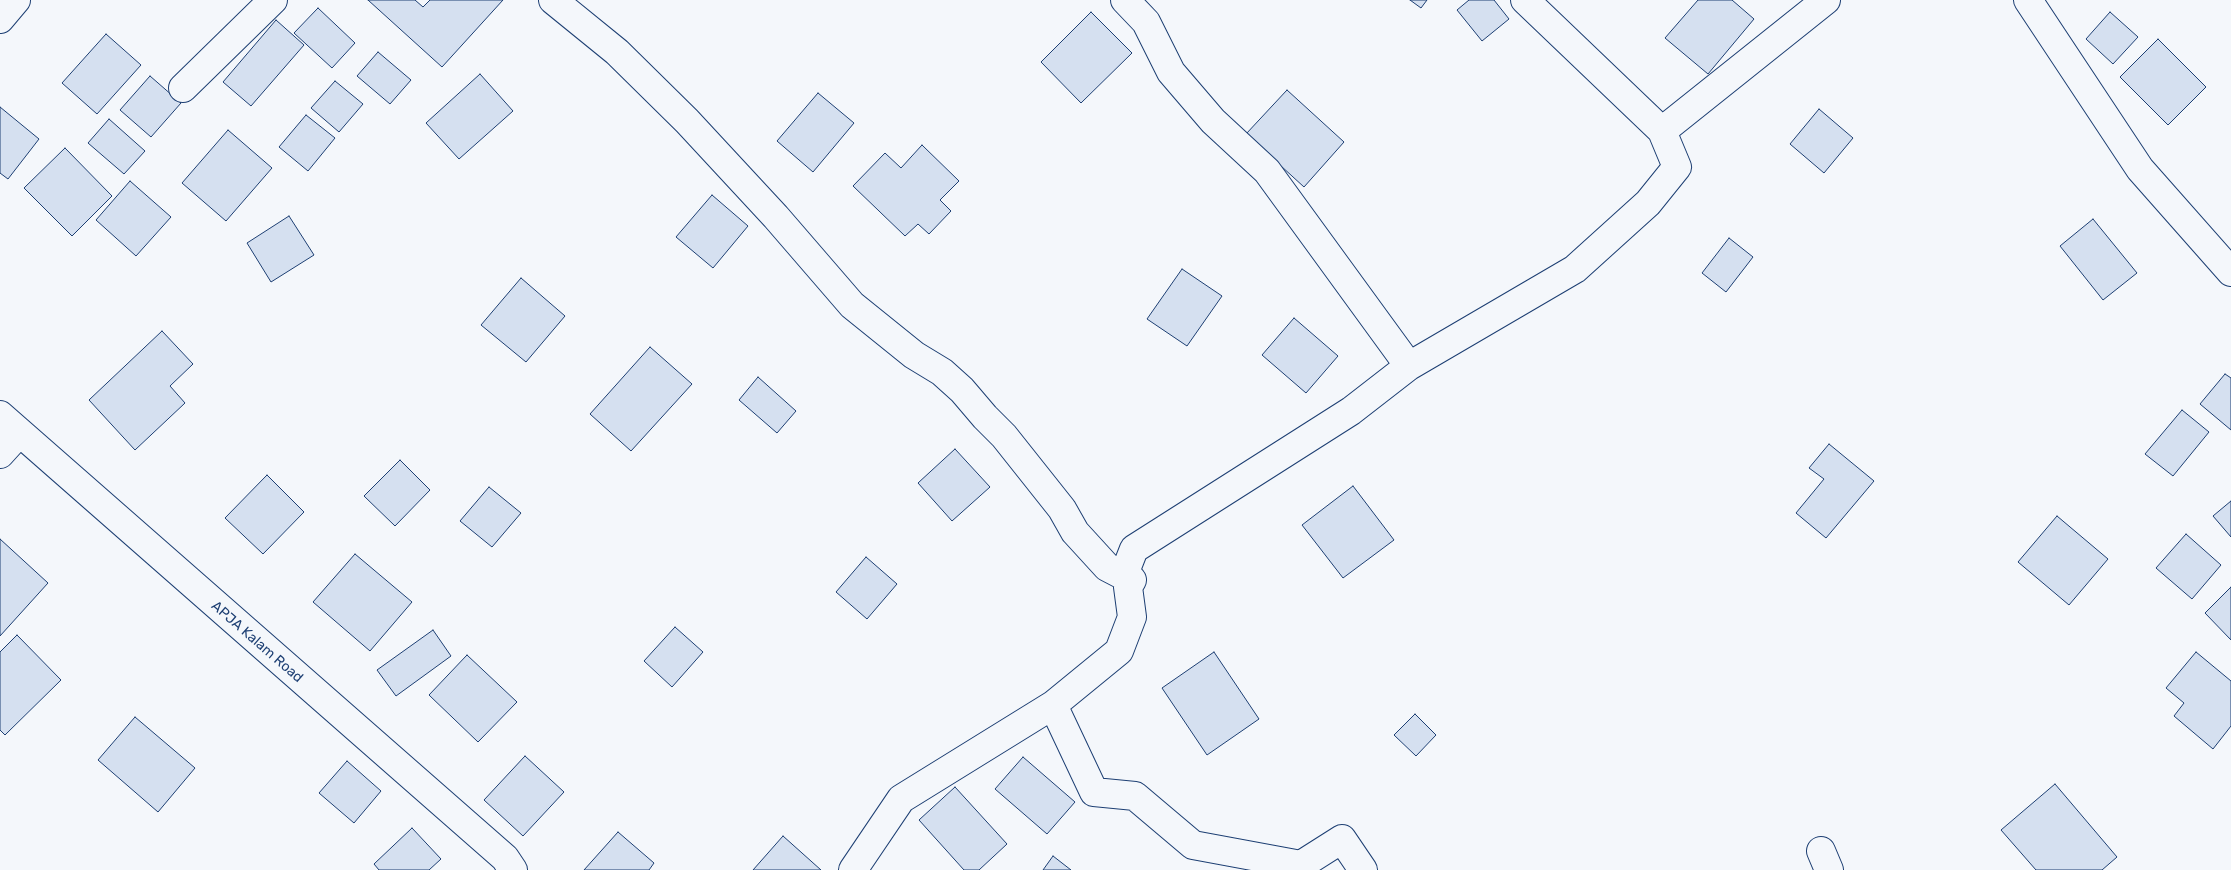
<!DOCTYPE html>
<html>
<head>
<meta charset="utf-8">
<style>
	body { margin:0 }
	canvas { display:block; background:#f4f7fb }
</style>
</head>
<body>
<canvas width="2231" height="870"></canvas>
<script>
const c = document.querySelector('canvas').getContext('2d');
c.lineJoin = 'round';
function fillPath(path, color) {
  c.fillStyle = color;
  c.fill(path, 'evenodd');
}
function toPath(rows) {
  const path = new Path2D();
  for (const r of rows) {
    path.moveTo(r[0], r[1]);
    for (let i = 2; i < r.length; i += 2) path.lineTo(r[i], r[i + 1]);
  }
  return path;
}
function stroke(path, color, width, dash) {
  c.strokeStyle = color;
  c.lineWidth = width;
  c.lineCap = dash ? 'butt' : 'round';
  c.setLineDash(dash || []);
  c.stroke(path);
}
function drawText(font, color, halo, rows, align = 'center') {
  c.font = font + ' Rubik,sans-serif';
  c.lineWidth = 4;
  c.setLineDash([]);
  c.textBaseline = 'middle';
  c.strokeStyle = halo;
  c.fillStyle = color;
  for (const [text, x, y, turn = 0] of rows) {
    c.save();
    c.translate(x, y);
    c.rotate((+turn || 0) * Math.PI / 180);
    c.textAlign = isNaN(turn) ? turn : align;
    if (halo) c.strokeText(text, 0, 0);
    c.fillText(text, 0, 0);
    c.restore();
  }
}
const building = toPath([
	[368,0,415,0,423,7,430,0,503,0,442,67,368,0],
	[1410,0,1427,0,1421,8,1410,0],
	[1469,0,1494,0,1509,19,1482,41,1457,10,1469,0],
	[1698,0,1732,0,1754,19,1708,74,1665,38,1698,0],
	[318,8,355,43,332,68,294,33,318,8],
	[1091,12,1132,53,1081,103,1041,62,1091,12],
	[2110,12,2138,37,2113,64,2086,39,2110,12],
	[276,20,304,45,251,106,223,82,276,20],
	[106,34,141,65,97,114,62,83,106,34],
	[2158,39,2206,87,2168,125,2120,77,2158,39],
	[378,52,411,80,390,104,357,76,378,52],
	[480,74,513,111,459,159,426,123,480,74],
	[150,76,181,103,151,137,120,110,150,76],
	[335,81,363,104,339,132,311,108,335,81],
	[1287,90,1344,142,1304,187,1246,134,1287,90],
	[818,93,854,123,813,172,777,141,818,93],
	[0,107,39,139,8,179,0,173,0,107],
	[1819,109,1853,138,1824,173,1790,144,1819,109],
	[306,115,335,138,308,171,279,147,306,115],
	[109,119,145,151,124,174,88,143,109,119],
	[228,130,272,168,226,221,182,183,228,130],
	[922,145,959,181,940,200,951,211,929,234,918,224,905,236,853,186,885,153,901,168,922,145],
	[65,148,112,196,72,236,24,188,65,148],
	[130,181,171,217,136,256,96,220,130,181],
	[712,195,748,226,713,268,676,237,712,195],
	[289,216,314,255,271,282,247,243,289,216],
	[2093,219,2137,273,2103,300,2060,246,2093,219],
	[1729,238,1753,257,1726,292,1702,273,1729,238],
	[1182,269,1222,296,1187,346,1147,319,1182,269],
	[521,278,565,316,526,362,481,325,521,278],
	[1294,318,1338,356,1306,393,1262,355,1294,318],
	[162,331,193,364,170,386,185,403,135,450,89,400,162,331],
	[650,347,692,384,631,451,590,414,650,347],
	[2225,374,2231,378,2231,430,2200,404,2225,374],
	[758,377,796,411,777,433,739,400,758,377],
	[2182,410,2209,432,2173,476,2145,454,2182,410],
	[1829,444,1874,481,1826,538,1796,513,1824,479,1809,468,1829,444],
	[955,449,990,487,952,521,918,483,955,449],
	[400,460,430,490,395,526,364,496,400,460],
	[267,475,304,512,263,554,225,518,267,475],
	[1353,486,1394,540,1343,578,1302,525,1353,486],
	[489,487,521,513,492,547,460,521,489,487],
	[2231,501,2231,537,2213,516,2231,501],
	[2057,516,2108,559,2069,605,2018,562,2057,516],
	[2186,534,2221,565,2192,599,2156,568,2186,534],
	[0,539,48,583,0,636,0,539],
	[355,554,412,602,370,651,313,602,355,554],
	[866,557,897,584,867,619,836,592,866,557],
	[2231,587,2231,640,2205,613,2231,587],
	[675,627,703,652,672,687,644,661,675,627],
	[433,630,451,656,396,696,377,670,433,630],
	[17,635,61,680,5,735,0,730,0,652,17,635],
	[1214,652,1259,719,1207,755,1162,688,1214,652],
	[2196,652,2231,681,2231,726,2213,749,2174,716,2184,703,2166,688,2196,652],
	[467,655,517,702,478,742,429,695,467,655],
	[1415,714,1436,735,1416,756,1394,735,1415,714],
	[135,717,195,768,158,812,98,760,135,717],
	[525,756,564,792,523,836,484,800,525,756],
	[1023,757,1075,802,1047,834,995,789,1023,757],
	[347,761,381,791,354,823,319,793,347,761],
	[2055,784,2117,857,2102,870,2036,870,2001,830,2055,784],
	[955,787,1007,844,979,870,964,870,919,820,955,787],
	[412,828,441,859,429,870,379,870,374,864,412,828],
	[618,832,654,863,649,870,584,870,618,832],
	[783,836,821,870,753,870,783,836],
	[1053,856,1071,870,1043,870,1053,856]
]);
const street = toPath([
	[553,0,617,52,687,121,776,217,852,305,914,355,942,372,962,390,985,417,1004,436,1062,509,1075,532,1107,567,1132,580],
	[1125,0,1146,22,1171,72,1213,121,1267,171,1409,366],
	[2028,0,2140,169,2231,272],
	[0,19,16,0],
	[183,88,273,0],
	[1662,131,1826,0],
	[0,415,505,858,513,870],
	[0,454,19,433],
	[1821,851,1829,870],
	[853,870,901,799,1053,705],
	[1363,870,1342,839,1301,865,1193,845,1135,796,1094,792,1053,705,1119,651,1132,617,1128,587,1132,580,1125,572,1134,549,1351,411,1409,366,1575,269,1648,203,1677,167,1662,131,1525,0]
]);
const streetNames = [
	["APJA Kalam Road",257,642,41]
];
fillPath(building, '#d5e0f0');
stroke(building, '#1d3f73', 1);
stroke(street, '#1d3f73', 30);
stroke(street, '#f4f7fb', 28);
drawText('14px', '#1d3f73', '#f4f7fb', streetNames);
</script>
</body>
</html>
